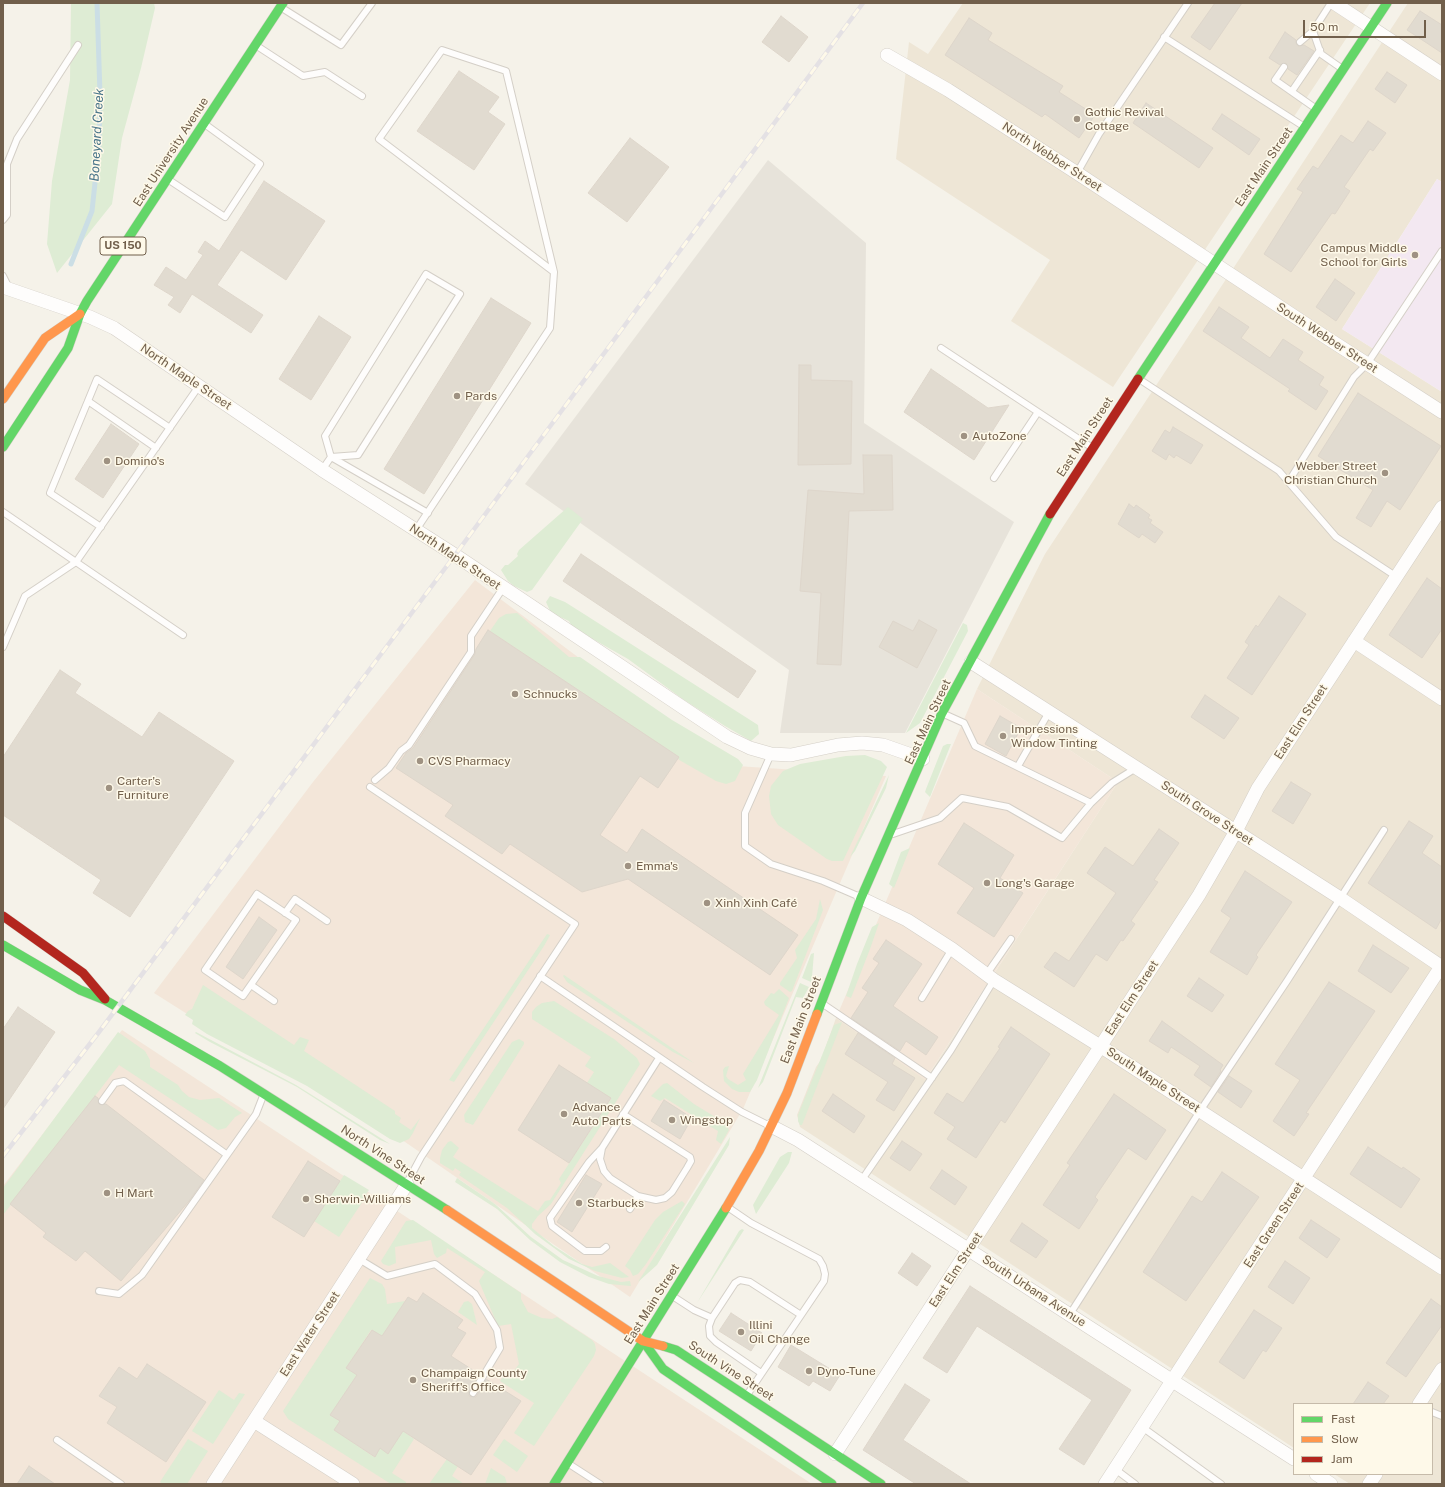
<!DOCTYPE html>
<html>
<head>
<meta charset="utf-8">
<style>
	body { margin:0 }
	#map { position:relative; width:1445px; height:1487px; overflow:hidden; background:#f5f2e9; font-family:"Public Sans",sans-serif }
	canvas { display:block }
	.frame { position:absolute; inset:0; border:4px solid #715f4b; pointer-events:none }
	.legend { position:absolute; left:1293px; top:1403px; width:140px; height:72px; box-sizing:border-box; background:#fef9e9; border:1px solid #c6bbaa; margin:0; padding:5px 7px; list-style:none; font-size:12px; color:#715f4b }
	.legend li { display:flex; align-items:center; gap:8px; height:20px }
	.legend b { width:20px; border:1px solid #c6bbaa }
	.scale { position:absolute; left:1303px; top:20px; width:123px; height:18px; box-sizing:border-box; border:2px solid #715f4b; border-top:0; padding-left:5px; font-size:12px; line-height:14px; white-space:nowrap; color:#715f4b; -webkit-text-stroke:3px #fef9e9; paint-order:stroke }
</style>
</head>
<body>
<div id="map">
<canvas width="1445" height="1487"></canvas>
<div class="frame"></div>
<ul class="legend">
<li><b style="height:5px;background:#63d668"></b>Fast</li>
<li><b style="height:5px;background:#ff974d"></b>Slow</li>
<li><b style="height:5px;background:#b3261e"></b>Jam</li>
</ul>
<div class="scale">50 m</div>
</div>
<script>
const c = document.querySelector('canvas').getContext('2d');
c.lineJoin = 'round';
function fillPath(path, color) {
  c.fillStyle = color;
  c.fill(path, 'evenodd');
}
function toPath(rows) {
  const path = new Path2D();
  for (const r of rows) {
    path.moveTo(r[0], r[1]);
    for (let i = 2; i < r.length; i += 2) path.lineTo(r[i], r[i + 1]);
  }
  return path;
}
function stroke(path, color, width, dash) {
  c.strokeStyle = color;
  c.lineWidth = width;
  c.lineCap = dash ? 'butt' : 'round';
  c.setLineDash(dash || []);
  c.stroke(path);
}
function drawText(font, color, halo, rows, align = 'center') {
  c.font = font + ' "Public Sans",sans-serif';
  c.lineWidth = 3;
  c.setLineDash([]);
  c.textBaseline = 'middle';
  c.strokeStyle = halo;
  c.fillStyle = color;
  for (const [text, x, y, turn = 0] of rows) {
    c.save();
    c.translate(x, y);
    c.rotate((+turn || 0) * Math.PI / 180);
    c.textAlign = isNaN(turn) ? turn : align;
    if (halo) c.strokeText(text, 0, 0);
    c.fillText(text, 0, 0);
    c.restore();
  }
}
const residential = toPath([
	[963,3,1370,3,1113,387,1011,321,1050,260,896,159,909,42,928,54],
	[1408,3,1442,3,1442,182,1437,179,1342,329,1442,392,1442,1484,1350,1484,1334,1474,1432,1474,1432,1404,1294,1404,1294,1448,800,1127,797,1115,816,1067,821,1060,836,1018,926,1079,1118,782,977,689,1045,554]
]);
const commercial = toPath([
	[475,580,722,765,886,776,743,1109,630,1297,392,1133,222,1036,154,993,313,782],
	[977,689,1118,782,925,1080,836,1018],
	[122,1030,812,1484,3,1484,3,1186]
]);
const industrial = toPath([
	[768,160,866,243,864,423,1014,522,905,733,780,733,789,670,525,484]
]);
const education = toPath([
	[1437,179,1442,182,1442,392,1342,329]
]);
const green = toPath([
	[71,3,154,3,155,8,141,68,122,138,112,204,57,273,47,244,52,181,70,80],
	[568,507,583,519,532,590,527,592,514,586,508,581,501,570,505,565,508,565,518,556,517,554,519,550],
	[550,596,565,602,584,614,758,725,759,734,751,741,725,726,684,700,628,659,591,638,571,625,569,621,551,613,546,602],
	[517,613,569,657,580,657,672,720,738,759,743,765,735,781,726,784,716,781,681,761,678,759,679,757,490,631,499,618,506,614],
	[963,623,967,625,968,631,920,723,906,733],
	[947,744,951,744,930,797,925,792,926,789,943,746],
	[865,755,881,761,887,767,843,861,832,861,827,859,778,825,771,814,769,796,771,786,783,771,800,764,846,756],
	[889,775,886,788,855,851,850,857],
	[910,848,894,888,889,884,901,852],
	[820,899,823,910,792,991,790,992,780,985,780,983,797,958,795,950,816,919],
	[879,923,870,949,851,998,846,996,857,964,872,927],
	[547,934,550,935,549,937,544,946,454,1082,449,1080],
	[814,953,812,977,811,982,802,978,811,954],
	[563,976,564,975,694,1063,673,1052,567,982],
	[800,983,809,987,803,998,796,997,763,1082,758,1088],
	[203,985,294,1045,300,1037,309,1040,304,1051,395,1111,395,1114,401,1118,399,1122,411,1130,420,1118,413,1133,409,1139,400,1143,390,1139,307,1086,207,1034,192,1024,193,1020,185,1015,188,1011,192,1009],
	[779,989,789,998,757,1080,750,1092,739,1092,732,1089,724,1081,723,1070,725,1067,729,1066,726,1076,728,1079,738,1085,746,1080,743,1074,779,1015,765,1005,764,1002,771,993,774,994],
	[554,1001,614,1039,637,1058,640,1064,551,1204,538,1216,532,1224,532,1228,554,1246,582,1264,592,1267,610,1263,629,1277,622,1278,595,1271,569,1259,535,1234,507,1208,459,1175,461,1172,455,1168,453,1171,440,1163,440,1158,442,1150,448,1142,451,1141,459,1148,453,1157,538,1211,545,1201,550,1200,561,1183,559,1179,611,1099,587,1083,594,1072,585,1066,591,1057,532,1019,532,1012,536,1007,542,1003],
	[842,1022,802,1125,800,1125,798,1121,798,1115,817,1068,834,1025],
	[118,1032,145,1051,150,1060,150,1067,178,1085,182,1091,189,1097,200,1100,219,1098,242,1113,235,1117,226,1128,218,1130,119,1065,3,1215,3,1188],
	[196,1032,296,1085,390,1144,380,1140,297,1087,210,1042,195,1033],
	[519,1039,524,1042,524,1044,473,1125,465,1122,464,1115,512,1042],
	[667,1083,694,1104,725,1123,729,1130,721,1144,716,1140,718,1131,711,1127,665,1098,660,1101,651,1096,663,1084],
	[730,1137,729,1145,657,1265,638,1282],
	[788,1152,792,1152,789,1163,756,1214,753,1205,780,1157],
	[344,1175,369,1190,366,1194,367,1195,339,1237,314,1221],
	[457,1178,495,1204,531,1237,563,1260,598,1276,621,1282,630,1281,631,1286,609,1284,589,1277,560,1262,530,1240,497,1209,455,1182],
	[682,1201,685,1204,646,1264,638,1274,633,1276,630,1270,625,1266,655,1220,663,1212],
	[413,1220,521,1293,521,1299,528,1312,542,1318,552,1319,557,1317,592,1340,595,1344,596,1350,594,1356,534,1446,514,1433,534,1403,500,1381,503,1377,514,1371,519,1364,511,1324,498,1326,481,1286,479,1281,485,1272,447,1248,446,1253,437,1258,434,1254,431,1240,395,1247,396,1263,389,1266,383,1264,381,1261,406,1221],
	[742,1229,744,1230,697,1303,739,1231],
	[370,1278,382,1284,385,1289,387,1304,405,1301,382,1336,371,1330,346,1368,357,1375,330,1415,340,1421,334,1430,374,1457,380,1448,388,1453,403,1431,414,1439,392,1473,406,1482,406,1484,391,1484,288,1419,283,1411],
	[468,1301,472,1304,477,1325,458,1312,464,1302],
	[219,1390,234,1400,239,1393,245,1394,213,1444,192,1431],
	[188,1439,208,1451,187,1484,163,1484,160,1482],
	[504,1439,528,1456,517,1472,493,1455],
	[447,1459,458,1466,452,1476,464,1484,429,1484],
	[491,1468,505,1477,507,1484,485,1484]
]);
const stream = toPath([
	[71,264,92,211,99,145,100,94,97,3]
]);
const building = toPath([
	[1215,3,1242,3,1210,50,1191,37,1215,3],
	[1420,11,1442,25,1442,53,1407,30,1420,11],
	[781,16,808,37,789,62,762,42,781,16],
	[969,18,992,33,988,40,1063,86,1059,92,1095,115,1079,138,1045,114,1042,117,945,55,969,18],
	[1285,32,1296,40,1296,43,1298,46,1304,45,1314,51,1297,75,1288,69,1286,63,1280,65,1269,58,1285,32],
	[459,71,499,97,488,112,505,124,474,170,417,131,459,71],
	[1387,72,1407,85,1395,103,1375,89,1387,72],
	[1146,103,1213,148,1199,168,1133,123,1146,103],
	[1222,114,1260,139,1249,155,1212,129,1222,114],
	[1368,121,1386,133,1373,151,1370,149,1344,187,1350,191,1335,214,1332,213,1291,272,1264,254,1303,192,1297,189,1313,166,1318,169,1341,135,1353,143,1368,121],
	[630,138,669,167,627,222,588,193,630,138],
	[264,181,325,221,286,280,241,250,217,285,263,315,251,333,192,294,180,313,168,305,174,297,154,285,166,267,186,280,203,255,198,252,205,241,219,251,264,181],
	[1335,279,1355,293,1336,321,1316,307,1335,279],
	[491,298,531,323,424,494,384,469,491,298],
	[1219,307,1249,327,1241,338,1270,358,1283,339,1303,352,1298,360,1324,377,1319,385,1328,391,1316,410,1288,391,1290,389,1203,331,1219,307],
	[319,316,351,337,311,400,279,379,319,316],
	[799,365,811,365,811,380,852,381,851,464,798,465,799,365],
	[931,369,988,408,1009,405,974,460,904,412,931,369],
	[1358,393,1441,446,1400,510,1387,501,1371,527,1356,518,1373,490,1318,456,1358,393],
	[111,424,139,444,103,498,75,479,111,424],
	[1173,427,1203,445,1191,464,1176,455,1174,458,1169,454,1166,460,1152,451,1165,430,1170,433,1173,427],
	[863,455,892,455,893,510,849,511,841,665,817,664,821,593,800,591,808,490,864,494,863,455],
	[1129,504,1134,508,1136,505,1150,515,1148,518,1152,520,1150,523,1163,532,1155,543,1142,534,1139,538,1118,524,1129,504],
	[581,554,756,671,738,698,563,581,581,554],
	[1427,578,1442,589,1442,629,1422,658,1389,635,1427,578],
	[1279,596,1306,614,1252,695,1227,678,1249,645,1245,642,1256,625,1258,627,1279,596],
	[919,620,937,630,917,668,879,647,893,621,913,631,919,620],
	[488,630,679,757,658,788,640,776,600,835,627,853,642,829,798,935,770,975,628,879,582,892,510,844,502,854,445,816,453,805,396,768,406,753,413,748,475,654,476,649,488,630],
	[60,670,81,684,75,693,142,737,159,712,234,761,130,917,93,893,101,880,3,815,3,757,60,670],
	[1205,695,1239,718,1224,739,1191,717,1205,695],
	[1000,716,1021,728,1006,756,985,744,1000,716],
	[1291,782,1311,794,1293,824,1272,811,1291,782],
	[1409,821,1433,836,1422,853,1442,867,1442,918,1436,929,1368,883,1409,821],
	[964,823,1014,855,1000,878,1023,893,994,937,957,913,974,888,938,864,964,823],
	[1159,829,1179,843,1154,880,1158,882,1131,921,1135,924,1123,941,1121,940,1107,961,1096,954,1074,987,1044,967,1055,952,1069,961,1116,893,1087,873,1105,847,1133,866,1159,829],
	[1245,871,1292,902,1256,955,1258,957,1247,975,1210,952,1231,918,1221,911,1245,871],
	[259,917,277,930,243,979,226,967,259,917],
	[886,940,922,964,893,1006,938,1037,926,1055,906,1041,900,1051,851,1018,868,992,862,988,879,963,873,959,886,940],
	[1373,945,1409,968,1391,993,1358,971,1373,945],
	[1199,978,1224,995,1212,1012,1187,996,1199,978],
	[1329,982,1375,1011,1306,1113,1309,1114,1294,1136,1273,1121,1300,1080,1275,1064,1329,982],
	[18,1007,55,1032,3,1109,3,1029,18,1007],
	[1162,1021,1223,1065,1220,1070,1221,1071,1211,1087,1194,1075,1200,1066,1171,1047,1168,1053,1149,1041,1162,1021],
	[1011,1027,1050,1054,1005,1123,1001,1120,976,1158,947,1139,955,1127,934,1113,947,1093,963,1103,1000,1048,998,1047,1011,1027],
	[858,1033,895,1058,892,1064,915,1078,894,1111,876,1100,888,1082,845,1054,858,1033],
	[559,1065,611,1098,569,1163,518,1130,559,1065],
	[1229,1076,1252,1091,1241,1108,1218,1092,1229,1076],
	[833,1094,865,1116,854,1133,822,1111,833,1094],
	[1114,1094,1166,1130,1146,1160,1128,1148,1095,1197,1098,1200,1079,1229,1043,1205,1070,1165,1067,1163,1114,1094],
	[95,1096,98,1098,99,1104,106,1104,204,1180,189,1201,121,1281,85,1251,76,1261,43,1237,46,1233,10,1204,95,1096],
	[664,1100,692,1118,680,1139,651,1121,664,1100],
	[902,1141,922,1154,910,1171,890,1158,902,1141],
	[1368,1147,1402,1169,1403,1167,1420,1179,1401,1208,1350,1174,1368,1147],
	[308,1161,340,1181,304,1237,272,1217,308,1161],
	[942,1170,967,1187,955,1205,930,1188,942,1170],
	[1222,1172,1259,1197,1186,1301,1143,1272,1192,1196,1202,1202,1222,1172],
	[586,1175,602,1184,572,1232,557,1222,586,1175],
	[1311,1220,1340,1239,1327,1258,1299,1238,1311,1220],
	[1022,1223,1048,1241,1036,1258,1010,1241,1022,1223],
	[912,1253,931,1266,917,1286,898,1273,912,1253],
	[1285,1261,1310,1278,1293,1304,1268,1287,1285,1261],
	[970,1286,1131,1390,1084,1465,1059,1449,1092,1400,977,1326,947,1373,923,1358,970,1286],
	[423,1293,463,1320,457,1328,466,1333,451,1356,479,1374,469,1391,469,1396,476,1397,486,1379,521,1401,471,1475,403,1431,388,1454,380,1448,375,1457,334,1430,340,1421,330,1415,357,1375,346,1368,372,1330,382,1336,408,1297,417,1302,423,1293],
	[1431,1299,1442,1307,1442,1325,1406,1377,1386,1363,1431,1299],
	[1254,1310,1282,1328,1266,1352,1263,1350,1244,1379,1219,1362,1254,1310],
	[731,1313,762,1333,751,1351,719,1331,731,1313],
	[791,1345,840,1375,830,1391,813,1381,809,1386,778,1367,791,1345],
	[147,1364,206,1402,166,1462,107,1423,117,1407,99,1396,119,1367,137,1379,147,1364],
	[1368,1382,1389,1396,1383,1404,1353,1404,1368,1382],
	[905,1384,930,1400,903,1440,971,1484,916,1484,863,1450,905,1384],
	[29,1466,55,1484,17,1484,29,1466]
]);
const lane = toPath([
	[1331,3,1313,31,1321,54,1341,68],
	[282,8,341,45,372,3],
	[1164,37,1303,126],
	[1300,42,1313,31],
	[257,46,303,76,325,72,362,96],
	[1284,67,1275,80,1315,108],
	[1292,91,1320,50],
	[1077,173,1099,134,1188,3],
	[169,180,225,217,260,164,206,125],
	[3,220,7,215,7,164,17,139,78,45],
	[3,276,9,288],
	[941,348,1091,447],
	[1139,379,1279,471,1336,537,1397,577],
	[88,401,156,448],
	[322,470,331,457,358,455,460,294,426,274,325,436,331,457,428,513],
	[994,478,1038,412],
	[1289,481,1354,377,1367,364,1442,251],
	[3,512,76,562,199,386],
	[101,527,50,493,97,379,170,428],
	[416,530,550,328,554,272,379,139,442,50,506,71,554,272],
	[3,647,25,596,76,562,183,635],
	[944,714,964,723,975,746,1091,803,1112,783,1136,768],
	[771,754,745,813,745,846,771,864,823,881,860,897],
	[1018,766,1049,712],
	[375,780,389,768,401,751,409,745,471,652,471,636,503,588],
	[370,787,575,924,421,1157,407,1183],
	[893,834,940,818,962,798,1008,807,1062,838,1091,803],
	[257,894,296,920,243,996,205,970,257,894],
	[285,913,295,899,327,921],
	[986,975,1011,939],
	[540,976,703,1087,742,1112,770,1126],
	[251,985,274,1001],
	[922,998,952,949],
	[823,1004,932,1078],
	[102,1101,115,1083,124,1081,226,1154],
	[623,1114,690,1157,691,1161,687,1168,672,1192,665,1198,656,1200,638,1196],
	[602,1148,589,1162,550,1218,552,1226,585,1251,601,1251,606,1247],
	[861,1181,951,1050,994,980],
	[729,1208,751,1223,819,1259,823,1266,825,1274,824,1281,747,1395],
	[630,1209,638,1196,610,1178,604,1171,600,1159,602,1148,659,1058],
	[359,1259,387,1276,435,1264,475,1294,497,1330,500,1348,473,1393],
	[99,1291,119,1294,142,1275,256,1114,263,1096],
	[674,1297,694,1310,712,1318,709,1326,710,1336,716,1342,761,1373],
	[1070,1314,1200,1111,1287,981,1384,830],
	[712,1318,735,1283,740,1280,750,1282,801,1315],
	[1432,1412,1442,1416],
	[1142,1427,1221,1484],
	[57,1440,121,1484],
	[569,1464,600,1484],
	[1115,1469,1135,1484]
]);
const street = toPath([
	[1334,3,1442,74],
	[887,55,948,90,1077,173,1327,338,1442,412],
	[3,287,90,317,114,328,322,470,455,555,727,737,750,748,771,754,791,755,838,745,862,743,883,745,923,759],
	[1354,641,1442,699],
	[971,662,1340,898,1442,967],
	[861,898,907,920,952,949,994,980,1100,1046,1442,1268],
	[771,1126,798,1140,1294,1459],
	[1419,1404,1442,1369],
	[254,1421,353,1484],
	[835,1454,1199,895,1236,831,1258,788,1442,507],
	[1316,1474,1331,1484],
	[213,1484,407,1184],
	[1105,1484,1442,965],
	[1369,1484,1376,1474]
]);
const fast = toPath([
	[1138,379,1387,3],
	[3,447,68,348,80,314,87,301,283,3],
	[3,945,80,990,105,1000,220,1066,447,1210],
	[817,1014,861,898,942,713,1050,514],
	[643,1341,663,1369,832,1484],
	[663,1346,676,1350,881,1484],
	[554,1484,726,1208]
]);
const slow = toPath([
	[3,399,45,338,80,314],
	[726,1208,759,1151,787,1093,817,1014],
	[447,1210,643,1341,663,1346]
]);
const jam = toPath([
	[1050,514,1138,379],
	[3,916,83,973,105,999]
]);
const rail = toPath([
	[3,1156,99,1032,455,555,863,3]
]);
const markers = [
	[1077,119,4,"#9f9282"],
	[1415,255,4,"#9f9282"],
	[457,396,4,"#9f9282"],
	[964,436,4,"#9f9282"],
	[107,461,4,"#9f9282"],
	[1385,473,4,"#9f9282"],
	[515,694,4,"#9f9282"],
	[1003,736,4,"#9f9282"],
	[420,761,4,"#9f9282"],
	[109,788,4,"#9f9282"],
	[628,866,4,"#9f9282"],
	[987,883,4,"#9f9282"],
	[707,903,4,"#9f9282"],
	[564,1114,4,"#9f9282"],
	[672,1120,4,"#9f9282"],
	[107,1193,4,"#9f9282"],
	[306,1199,4,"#9f9282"],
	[579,1203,4,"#9f9282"],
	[741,1332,4,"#9f9282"],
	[809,1371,4,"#9f9282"],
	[413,1380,4,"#9f9282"]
];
const shields = [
	[123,246,46]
];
const shieldNames = [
	["US 150",123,246]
];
const poiNames = [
	["Gothic Revival",1085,112],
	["Cottage",1085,126],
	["Campus Middle",1407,248,"right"],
	["School for Girls",1407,262,"right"],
	["Pards",465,396],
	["AutoZone",972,436],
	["Domino's",115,461],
	["Webber Street",1377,466,"right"],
	["Christian Church",1377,480,"right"],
	["Schnucks",523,694],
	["Impressions",1011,729],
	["Window Tinting",1011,743],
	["CVS Pharmacy",428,761],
	["Carter's",117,781],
	["Furniture",117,795],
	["Emma's",636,866],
	["Long's Garage",995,883],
	["Xinh Xinh Café",715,903],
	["Advance",572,1107],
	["Auto Parts",572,1121],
	["Wingstop",680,1120],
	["H Mart",115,1193],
	["Sherwin-Williams",314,1199],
	["Starbucks",587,1203],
	["Illini",749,1325],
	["Oil Change",749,1339],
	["Dyno-Tune",817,1371],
	["Champaign County",421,1373],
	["Sheriff's Office",421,1387]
];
const streetNames = [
	["East University Avenue",171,152,-57],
	["North Webber Street",1052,157,33],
	["East Main Street",1264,167,-56],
	["South Webber Street",1327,338,33],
	["North Maple Street",186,377,34],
	["East Main Street",1085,437,-57],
	["North Maple Street",455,557,34],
	["East Main Street",928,722,-65],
	["East Elm Street",1301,722,-57],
	["South Grove Street",1207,813,33],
	["East Elm Street",1132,998,-57],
	["East Main Street",801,1020,-69],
	["South Maple Street",1153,1080,33],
	["North Vine Street",383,1155,33],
	["East Green Street",1274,1225,-57],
	["East Elm Street",956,1270,-57],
	["South Urbana Avenue",1034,1291,33],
	["East Main Street",652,1304,-58],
	["East Water Street",310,1334,-57],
	["South Vine Street",731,1371,33]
];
const waterNames = [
	["Boneyard Creek",97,135,-87]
];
fillPath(residential, '#eee6d6');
fillPath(commercial, '#f3e6d9');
fillPath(industrial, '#e7e3da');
fillPath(education, '#f3e8f1');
fillPath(green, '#deecd4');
stroke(stream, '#cbdee5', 5);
fillPath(building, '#e1dbd0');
stroke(building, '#ded6cb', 1);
stroke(lane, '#d4cfc7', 8);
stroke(street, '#d4cfc7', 14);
stroke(fast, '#d3cec4', 10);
stroke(slow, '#d3cec4', 10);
stroke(jam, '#d3cec4', 10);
stroke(lane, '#fefdfc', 6);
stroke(street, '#fefdfc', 13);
stroke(fast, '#63d668', 9);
stroke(slow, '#ff974d', 9);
stroke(jam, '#b3261e', 9);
stroke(rail, '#e4e1e4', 4.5);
stroke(rail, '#fef9e9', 3, [9]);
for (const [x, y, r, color] of markers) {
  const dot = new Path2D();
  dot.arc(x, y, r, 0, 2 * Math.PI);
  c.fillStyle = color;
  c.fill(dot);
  stroke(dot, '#fef9e9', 1.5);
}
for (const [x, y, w] of shields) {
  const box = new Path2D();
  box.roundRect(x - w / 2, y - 9, w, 18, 3);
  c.fillStyle = '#fef9e9';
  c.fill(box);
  stroke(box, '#715f4b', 1);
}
drawText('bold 11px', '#715f4b', null, shieldNames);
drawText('12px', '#715f4b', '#fef9e9', poiNames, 'left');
drawText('12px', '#715f4b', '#fef9e9', streetNames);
drawText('italic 13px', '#49758a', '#fef9e9', waterNames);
</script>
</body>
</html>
